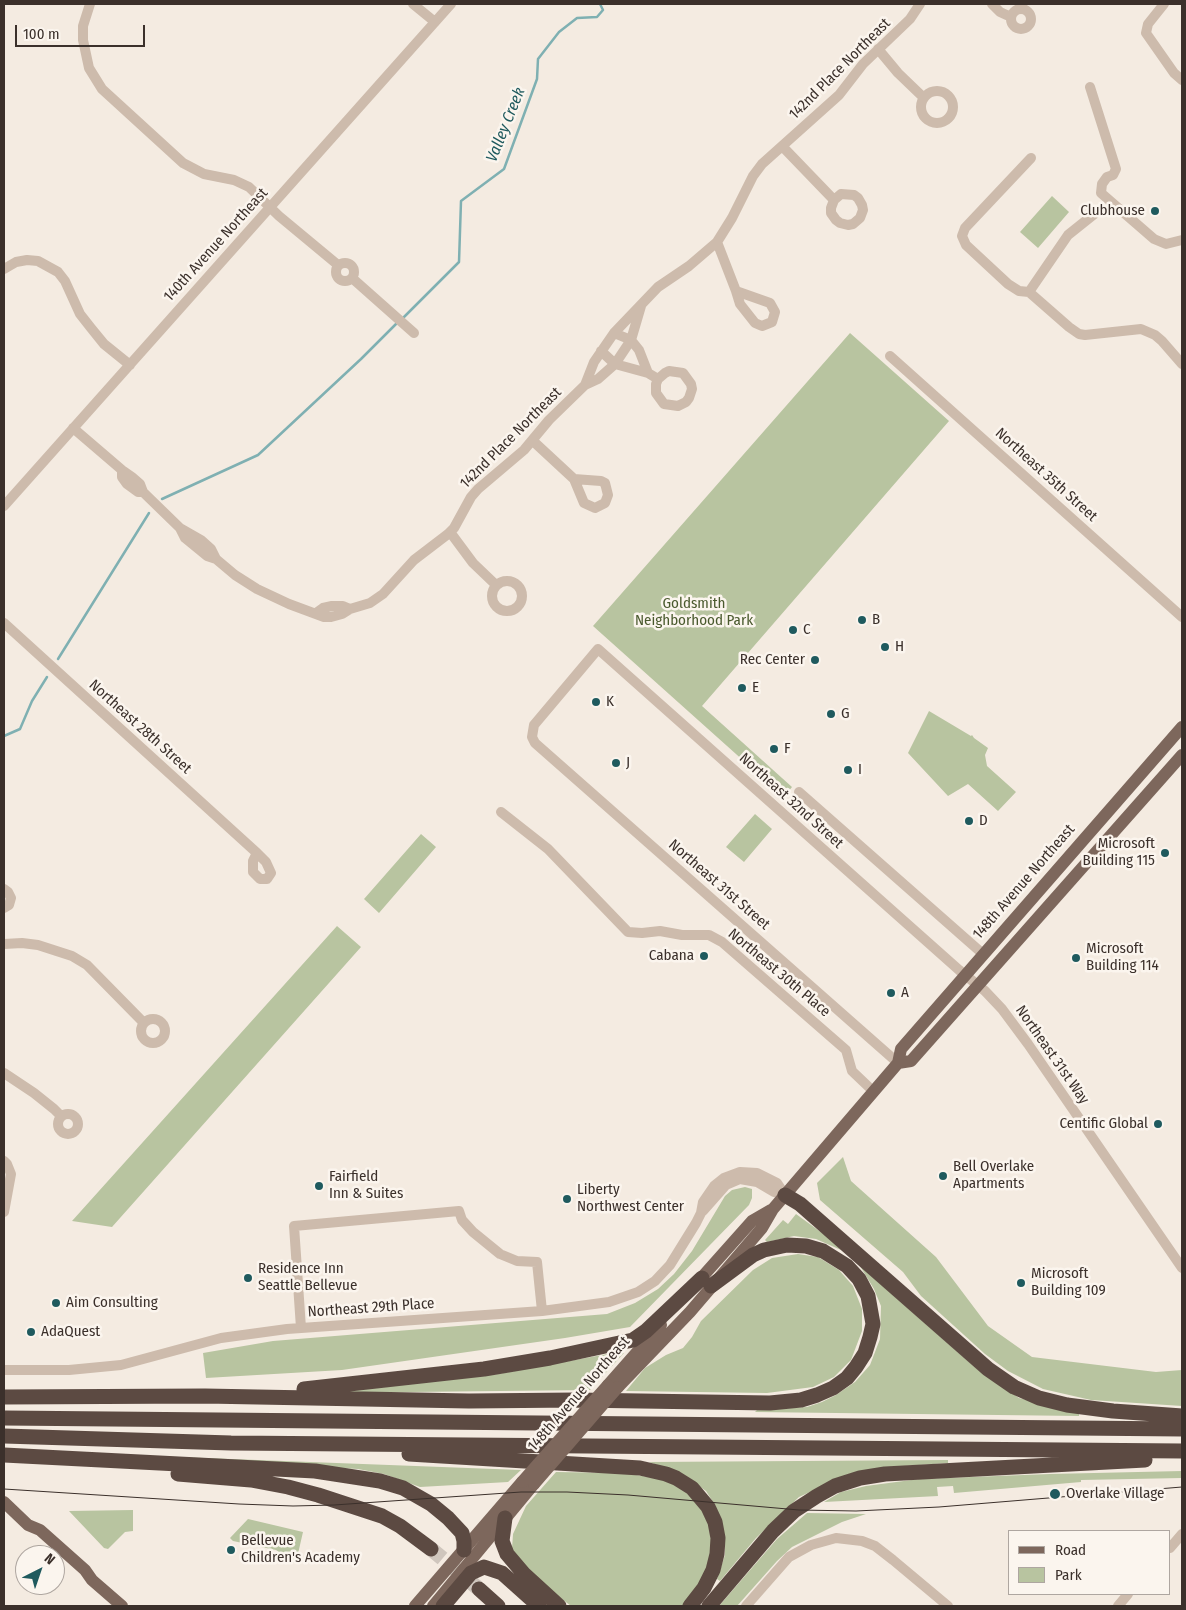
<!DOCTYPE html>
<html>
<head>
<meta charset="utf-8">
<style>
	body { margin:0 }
	#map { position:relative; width:1186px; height:1610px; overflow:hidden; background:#f4ebe1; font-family:"Fira Sans Condensed",sans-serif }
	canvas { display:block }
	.frame { position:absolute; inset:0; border:5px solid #3b302b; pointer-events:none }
	.legend { position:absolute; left:1008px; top:1530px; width:162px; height:65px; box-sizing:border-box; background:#fbf5ee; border:1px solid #aea6a0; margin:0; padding:6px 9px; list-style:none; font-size:15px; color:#3b302b }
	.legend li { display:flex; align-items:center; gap:10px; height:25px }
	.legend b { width:25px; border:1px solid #aea6a0 }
	.north { position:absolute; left:15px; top:1545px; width:50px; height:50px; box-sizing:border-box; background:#fbf5ee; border:1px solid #aea6a0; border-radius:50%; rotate:41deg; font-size:14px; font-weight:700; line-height:20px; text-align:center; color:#3b302b }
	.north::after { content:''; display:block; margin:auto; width:18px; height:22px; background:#1f5a5e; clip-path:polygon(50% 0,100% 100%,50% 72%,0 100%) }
	.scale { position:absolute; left:15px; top:25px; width:130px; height:22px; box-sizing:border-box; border:2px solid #3b302b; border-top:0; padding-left:6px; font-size:15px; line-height:18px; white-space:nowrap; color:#3b302b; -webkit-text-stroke:4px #fbf5ee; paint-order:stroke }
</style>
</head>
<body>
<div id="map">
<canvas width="1186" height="1610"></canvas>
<div class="frame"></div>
<ul class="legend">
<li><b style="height:6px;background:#7d675c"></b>Road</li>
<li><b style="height:14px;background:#b8c4a0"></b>Park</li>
</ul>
<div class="north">N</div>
<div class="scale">100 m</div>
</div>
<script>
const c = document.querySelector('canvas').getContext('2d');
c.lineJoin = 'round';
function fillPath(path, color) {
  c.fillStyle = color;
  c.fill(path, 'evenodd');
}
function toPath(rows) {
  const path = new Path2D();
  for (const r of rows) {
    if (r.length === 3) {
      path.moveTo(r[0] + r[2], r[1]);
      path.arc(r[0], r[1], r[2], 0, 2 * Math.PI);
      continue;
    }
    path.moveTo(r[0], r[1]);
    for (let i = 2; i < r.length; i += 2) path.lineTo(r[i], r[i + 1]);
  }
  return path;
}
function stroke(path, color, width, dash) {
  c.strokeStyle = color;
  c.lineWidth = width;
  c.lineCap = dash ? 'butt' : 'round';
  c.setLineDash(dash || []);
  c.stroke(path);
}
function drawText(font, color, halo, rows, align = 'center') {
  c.font = font + ' "Fira Sans Condensed",sans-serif';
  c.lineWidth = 5;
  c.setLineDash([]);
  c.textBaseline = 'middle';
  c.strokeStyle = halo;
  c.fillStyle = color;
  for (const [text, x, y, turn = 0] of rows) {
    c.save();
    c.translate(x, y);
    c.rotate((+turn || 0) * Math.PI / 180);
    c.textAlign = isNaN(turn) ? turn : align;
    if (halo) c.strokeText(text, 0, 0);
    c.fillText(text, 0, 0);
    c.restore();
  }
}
const green = toPath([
	[1052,196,1069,212,1038,248,1020,232],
	[850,333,949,421,702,706,792,787,784,797,593,626],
	[929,711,971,736,972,735,974,738,988,748,985,755,987,766,1016,792,998,811,968,784,948,796,908,753],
	[755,814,772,829,744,862,726,847],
	[421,834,436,847,379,913,364,899],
	[337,926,361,947,112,1227,72,1221],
	[843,1157,851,1181,936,1257,988,1326,1032,1357,1156,1372,1182,1370,1182,1406,1091,1400,1043,1389,1008,1371,985,1354,921,1296,903,1272,820,1200,817,1183],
	[745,1187,752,1189,752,1198,749,1205,630,1327,565,1338,342,1370,206,1378,203,1353,273,1341,607,1314,635,1303,658,1289,674,1274,692,1251,725,1196,732,1190],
	[796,1214,833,1241,841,1250,816,1239,794,1236,767,1242,765,1240,783,1220,788,1224],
	[798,1254,818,1257,839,1270,853,1286,862,1309,862,1331,851,1360,834,1377,813,1387,767,1393,626,1391,645,1368,666,1355,683,1348,692,1337,701,1321,753,1270,772,1258],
	[860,1266,978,1370,1019,1398,1079,1413,1079,1416,755,1412,757,1410,807,1407,822,1402,836,1395,855,1382,870,1365,880,1339,881,1306,874,1289],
	[624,1351,624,1353,590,1390,321,1393,498,1374],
	[73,1453,521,1470,508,1482,420,1487,384,1474,358,1469],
	[948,1460,948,1463,890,1467,849,1474,799,1497,756,1538,720,1581,717,1579,725,1555,725,1539,715,1505,706,1491,682,1474,649,1462],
	[1182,1471,1182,1478,1081,1480,1081,1482,954,1493,953,1486,937,1487,938,1496,824,1502,841,1492,866,1486,919,1479,1050,1474],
	[556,1472,623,1473,662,1479,680,1487,696,1499,709,1523,712,1548,708,1570,686,1604,683,1606,571,1606,549,1589,526,1568,512,1549,513,1534,526,1506],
	[133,1510,133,1531,125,1532,108,1549,104,1548,69,1511],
	[807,1513,866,1514,842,1522,792,1547,777,1561,737,1606,719,1606,777,1539],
	[248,1519,303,1532,297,1558,293,1563,276,1550,233,1541,230,1538]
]);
const stream = toPath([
	[402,319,459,262,461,201,504,169,537,79,538,59,559,32,577,18,597,17,603,10,600,4],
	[162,499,258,455,361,359,398,322],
	[58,659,149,513],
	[4,736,20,729,32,701,47,677]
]);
const highwayTunnel = toPath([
	[431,1549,479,1589]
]);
const minor = toPath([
	[90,4,83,26,83,40,89,68,102,89,183,163,204,174,234,180,249,187,279,216,338,265],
	[413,4,435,22],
	[992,4,1000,12,1011,17],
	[1164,4,1148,24,1146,33,1174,73,1182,80],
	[1021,19,10],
	[878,49,898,73,924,98],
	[1090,87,1116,169,1113,175,1107,177,1102,184,1101,193,1154,239,1166,244,1182,240],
	[937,107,16],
	[782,146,834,200,831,208,831,213,836,220,840,223,848,225,853,224,860,218,863,210,862,205,858,198,854,195,841,194,834,200],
	[1031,158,965,228,962,236,966,245,1008,284,1019,291,1029,292,1069,327,1079,334,1085,335,1141,329,1155,335,1162,341,1182,364],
	[717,242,736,291,770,303,775,312,772,322,762,326,755,323,740,304,736,291],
	[345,272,9],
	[4,269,16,262,27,260,38,261,58,272,65,281,80,314,91,328,104,344,130,365],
	[352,278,414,333],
	[1029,292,1068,235,1098,211],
	[614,333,631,340,639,350,648,373],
	[601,351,615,364,648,373,658,379,656,384,656,393,664,404,678,406,686,402,689,398,692,389,691,384,683,373,669,371,665,373,658,379],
	[890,356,1182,617],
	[585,385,594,362,614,333,658,287,689,266,717,242,732,218,753,176,762,164,839,95,863,64,910,19,920,4],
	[73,428,122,470,132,477,140,484,143,492,180,528,185,538,207,556,216,559,235,575,257,589,289,604,324,617,331,617,342,614,350,609,370,603,383,594,414,560,448,534,454,528,471,497,478,489,524,450,549,420,585,385,598,379,615,364,631,340,641,306],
	[533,441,574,479,601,481,605,483,608,495,605,503,595,508,584,503,574,479],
	[122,470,122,477,127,484,138,492,143,492],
	[4,506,451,4],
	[180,528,201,540,211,549,216,559],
	[450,532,473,563,496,585],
	[507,596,15],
	[316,613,323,608,332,606,343,606,350,609],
	[4,623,257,853,266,862,271,873,267,879,260,879,253,872,253,861,257,853],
	[799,792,983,954],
	[501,812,548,849,628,932,642,933,660,931,682,935,709,935,722,942,846,1050,852,1071,874,1092],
	[4,889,8,892,11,898,9,905,4,908],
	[4,944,22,943,38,945,72,956,87,965,144,1023],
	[153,1031,12],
	[898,1063,535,743,532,737,534,725,598,649,959,970,985,991,1002,1009,1028,1044,1182,1268],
	[4,1073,34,1093,54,1109,61,1116],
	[68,1124,10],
	[4,1161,7,1164,11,1174,4,1212],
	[703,1211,726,1185,740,1179,757,1182,774,1192,785,1195],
	[301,1328,294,1226,459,1211,462,1220,473,1232,500,1254,517,1261,537,1262,542,1311],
	[4,1370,69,1370,121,1365,221,1338,287,1329,542,1311,609,1302,638,1292,655,1281,670,1265,696,1223,701,1213,703,1202,714,1186,724,1178,740,1172,757,1173,777,1183,785,1195],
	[1170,1548,1182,1534],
	[746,1606,789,1557,811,1545,836,1538,862,1541,875,1546,893,1560,948,1606],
	[1118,1606,1128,1594]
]);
const major = toPath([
	[898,1063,911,1061,1182,755],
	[695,1285,752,1221,771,1210],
	[608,1385,661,1325],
	[618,1387,690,1312,762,1228,773,1209,898,1063,901,1049,1182,727],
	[4,1502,28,1525,40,1530,85,1570,92,1580,122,1606],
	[415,1606,522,1482],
	[433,1606,534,1484]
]);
const highway = toPath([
	[785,1195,800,1204,988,1369,1014,1387,1039,1398,1067,1405,1113,1411,1182,1416],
	[304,1389,484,1369,550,1358,633,1340,646,1331,702,1278],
	[4,1397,205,1396,469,1401,576,1400,770,1403,801,1400,817,1395,833,1388,847,1378,856,1367,865,1353,870,1337,873,1324,868,1296,859,1279,847,1266,823,1251,806,1246,787,1245,764,1250,753,1255,711,1286],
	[4,1418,1182,1429],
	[4,1436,231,1443,1182,1451],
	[409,1454,640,1468,666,1474,676,1478,692,1488,708,1507,715,1522,718,1538,717,1554,713,1570,704,1588,690,1606],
	[4,1455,315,1471,380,1481,403,1488,431,1504,448,1518,462,1533,464,1541,464,1550],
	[178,1474,251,1480,288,1487,318,1495,382,1516,400,1526,431,1549],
	[505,1518,502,1541,507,1554,524,1574,559,1606],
	[479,1589,498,1606],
	[443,1606,471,1573,484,1567,502,1573,539,1606],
	[709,1606,773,1531,794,1511,817,1496,835,1486,860,1478,885,1474,1145,1460]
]);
const tram = toPath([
	[4,1489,239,1504,293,1506,334,1505,521,1492,567,1492,628,1495,799,1510,856,1511,939,1507,1182,1487]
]);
const majorBridge = toPath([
	[522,1482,608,1385],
	[534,1484,618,1387]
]);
const markers = [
	[1155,211,5,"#1f5a5e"],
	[862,620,5,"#1f5a5e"],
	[793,630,5,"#1f5a5e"],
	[885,647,5,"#1f5a5e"],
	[815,660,5,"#1f5a5e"],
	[742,688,5,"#1f5a5e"],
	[596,702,5,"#1f5a5e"],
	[831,714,5,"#1f5a5e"],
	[774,749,5,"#1f5a5e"],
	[616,763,5,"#1f5a5e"],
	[848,770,5,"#1f5a5e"],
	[969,821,5,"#1f5a5e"],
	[1165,853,5,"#1f5a5e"],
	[704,956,5,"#1f5a5e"],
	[1076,958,5,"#1f5a5e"],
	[891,993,5,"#1f5a5e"],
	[1158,1124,5,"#1f5a5e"],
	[943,1176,5,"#1f5a5e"],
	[319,1186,5,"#1f5a5e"],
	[567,1199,5,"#1f5a5e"],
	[248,1278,5,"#1f5a5e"],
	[1021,1283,5,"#1f5a5e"],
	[56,1303,5,"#1f5a5e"],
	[31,1332,5,"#1f5a5e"],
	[1055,1494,6,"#1f5a5e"],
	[231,1550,5,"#1f5a5e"]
];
const streetNames = [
	["142nd Place Northeast",840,69,-45],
	["140th Avenue Northeast",216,245,-48],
	["142nd Place Northeast",511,438,-45],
	["Northeast 35th Street",1046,475,42],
	["Northeast 28th Street",140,727,42],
	["Northeast 32nd Street",791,801,42],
	["148th Avenue Northeast",1024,882,-49],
	["Northeast 31st Street",719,885,41],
	["Northeast 30th Place",779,973,40],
	["Northeast 31st Way",1052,1055,55],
	["Northeast 29th Place",371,1308,-4],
	["148th Avenue Northeast",579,1394,-49]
];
const poiNames = [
	["Clubhouse",1145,211,"right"],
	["B",872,620],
	["C",803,630],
	["H",895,647],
	["Rec Center",805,660,"right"],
	["E",752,688],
	["K",606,702],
	["G",841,714],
	["F",784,749],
	["J",626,763],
	["I",858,770],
	["D",979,821],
	["Microsoft",1155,844,"right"],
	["Building 115",1155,861,"right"],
	["Microsoft",1086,949],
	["Building 114",1086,966],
	["Cabana",694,956,"right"],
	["A",901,993],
	["Centific Global",1148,1124,"right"],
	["Bell Overlake",953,1167],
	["Apartments",953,1184],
	["Fairfield",329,1177],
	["Inn & Suites",329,1194],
	["Liberty",577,1190],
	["Northwest Center",577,1207],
	["Residence Inn",258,1269],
	["Seattle Bellevue",258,1286],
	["Microsoft",1031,1274],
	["Building 109",1031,1291],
	["Aim Consulting",66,1303],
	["AdaQuest",41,1332],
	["Overlake Village",1066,1494],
	["Bellevue",241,1541],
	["Children's Academy",241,1558]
];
const parkNames = [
	["Goldsmith",694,604],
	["Neighborhood Park",694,621]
];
const waterNames = [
	["Valley Creek",506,125,-68]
];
fillPath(green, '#b8c4a0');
stroke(stream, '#7fb0b2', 2.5);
stroke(highwayTunnel, '#cfc6bd', 15, [15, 8]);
stroke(minor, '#cdbbac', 10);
stroke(major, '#7d675c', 12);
stroke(highway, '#5c4a42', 15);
stroke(tram, '#3b302b', 1);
stroke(majorBridge, '#7d675c', 12);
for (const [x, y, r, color] of markers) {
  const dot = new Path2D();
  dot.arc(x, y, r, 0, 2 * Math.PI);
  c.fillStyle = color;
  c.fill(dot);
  stroke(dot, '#fbf5ee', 2);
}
drawText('15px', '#3b302b', '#fbf5ee', streetNames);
drawText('15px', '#3b302b', '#fbf5ee', poiNames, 'left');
drawText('15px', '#4a5a2e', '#fbf5ee', parkNames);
drawText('italic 16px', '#1f5a5e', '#fbf5ee', waterNames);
</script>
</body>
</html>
